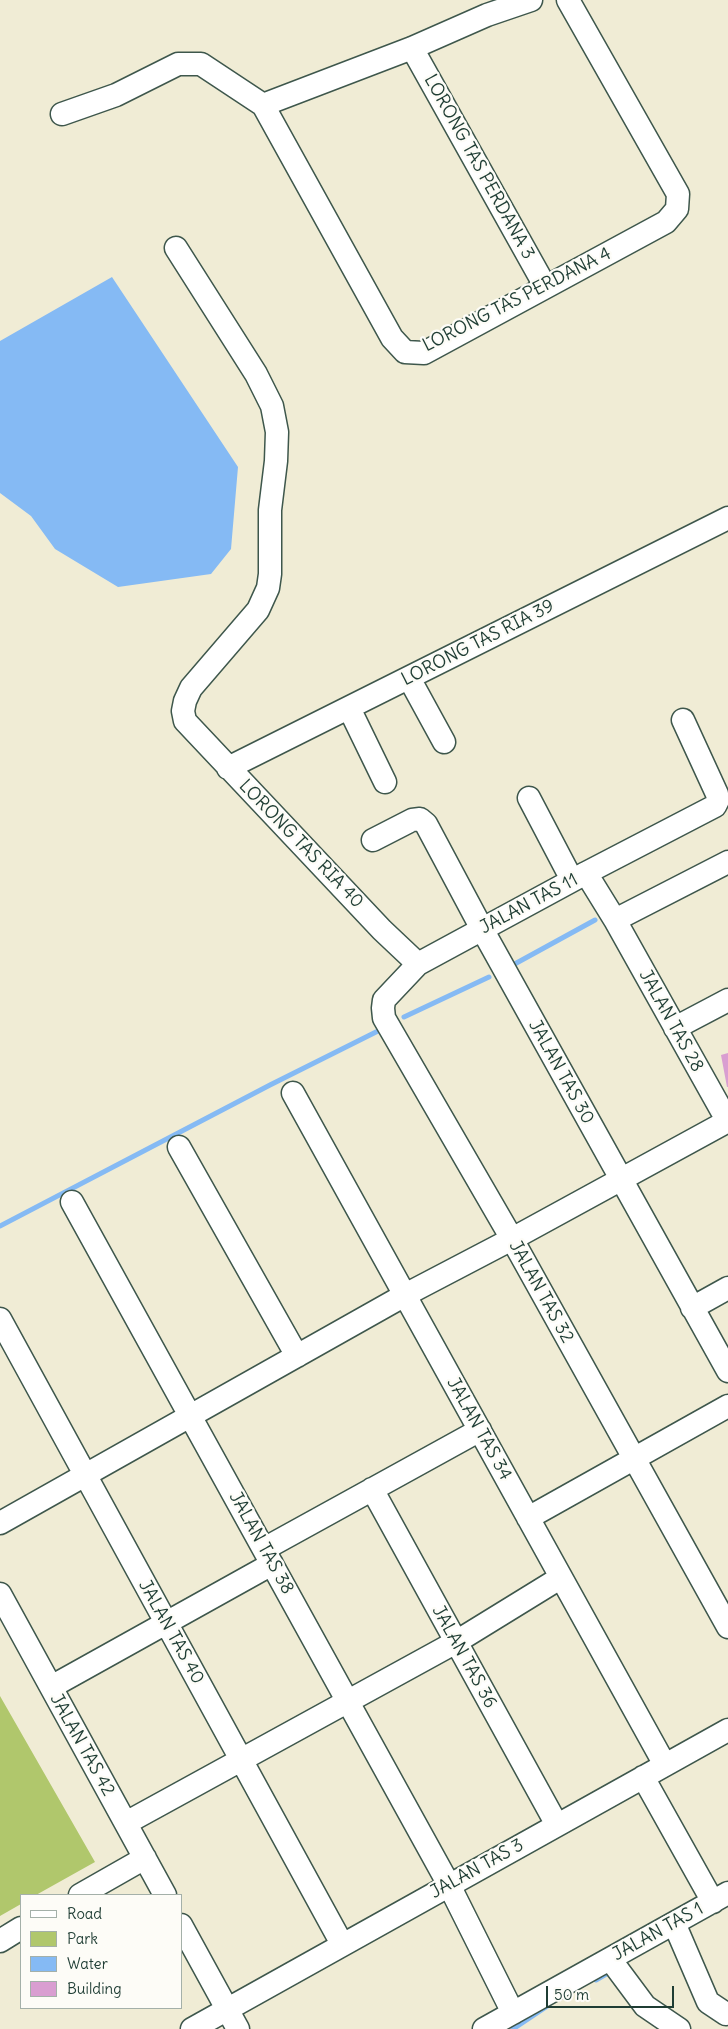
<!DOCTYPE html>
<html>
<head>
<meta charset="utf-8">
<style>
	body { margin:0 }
	#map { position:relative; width:728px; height:2029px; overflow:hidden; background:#f0ecd5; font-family:Delius,sans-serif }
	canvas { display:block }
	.legend { position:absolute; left:20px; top:1894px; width:162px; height:115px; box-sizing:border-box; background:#fdfcf7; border:1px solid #a4b0a9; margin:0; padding:6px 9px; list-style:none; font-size:15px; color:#1f3d34 }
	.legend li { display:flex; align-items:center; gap:10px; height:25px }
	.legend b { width:25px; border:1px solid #a4b0a9 }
	.scale { position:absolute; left:546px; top:1986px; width:128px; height:22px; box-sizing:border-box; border:2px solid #1f3d34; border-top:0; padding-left:6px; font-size:15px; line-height:18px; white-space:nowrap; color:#1f3d34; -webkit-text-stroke:4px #fdfcf7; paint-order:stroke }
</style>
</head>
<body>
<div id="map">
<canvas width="728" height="2029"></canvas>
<ul class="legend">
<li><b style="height:6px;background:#fff"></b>Road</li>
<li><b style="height:14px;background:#b0c76c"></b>Park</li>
<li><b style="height:14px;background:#85baf4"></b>Water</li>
<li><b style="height:14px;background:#d99ed1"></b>Building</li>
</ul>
<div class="scale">50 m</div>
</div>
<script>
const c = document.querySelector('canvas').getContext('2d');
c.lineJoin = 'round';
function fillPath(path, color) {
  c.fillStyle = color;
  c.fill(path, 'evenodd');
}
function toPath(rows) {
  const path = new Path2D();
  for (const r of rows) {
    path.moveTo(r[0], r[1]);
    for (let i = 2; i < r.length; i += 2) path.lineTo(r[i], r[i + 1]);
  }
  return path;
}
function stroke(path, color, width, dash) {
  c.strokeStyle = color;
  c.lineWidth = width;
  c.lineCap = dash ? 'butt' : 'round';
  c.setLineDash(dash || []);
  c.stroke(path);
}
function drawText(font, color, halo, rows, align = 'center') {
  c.font = font + ' Delius,sans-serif';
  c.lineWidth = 4.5;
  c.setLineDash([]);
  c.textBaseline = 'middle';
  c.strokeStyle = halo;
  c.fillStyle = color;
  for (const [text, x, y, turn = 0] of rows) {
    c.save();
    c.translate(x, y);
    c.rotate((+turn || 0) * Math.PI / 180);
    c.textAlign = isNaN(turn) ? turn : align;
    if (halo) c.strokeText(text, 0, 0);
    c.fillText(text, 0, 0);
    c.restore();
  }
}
const green = toPath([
	[0,1696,95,1862,36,1895,21,1895,21,1904,0,1916]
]);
const water = toPath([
	[112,277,238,467,231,549,211,574,118,587,55,549,31,516,0,493,0,341]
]);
const stream = toPath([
	[511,966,595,920],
	[404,1017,489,977],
	[0,1226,270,1085,378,1031],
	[596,1980,608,1973],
	[513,2029,549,2005]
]);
const building = toPath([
	[728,1053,728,1087,727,1087,721,1055]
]);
const minor = toPath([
	[412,48,545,286],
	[263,105,412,48,487,15,531,0],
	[62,114,116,95,178,64,201,64,263,105,392,338,405,352,424,353,666,222,677,209,678,194,568,0],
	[176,248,256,374,272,406,277,432,276,461,270,510,270,574,268,588,258,610,191,688,185,701,183,711,185,721,382,930,418,964],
	[409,678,444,742],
	[349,708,385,782],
	[228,768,728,518],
	[529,798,572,880],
	[373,840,412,820,420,819,426,824,482,929,728,1371],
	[728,862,615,920,586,873,418,964,384,1000,383,1008,384,1018,512,1239,728,1627],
	[586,873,715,806,718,800,717,794,683,720],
	[615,920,728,1122],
	[675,1028,728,1000],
	[293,1093,665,1765],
	[179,1147,297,1356],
	[72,1202,449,1885,513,2013],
	[692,1308,728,1288],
	[0,1319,342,1944],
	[372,1489,557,1825],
	[528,1518,728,1406],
	[0,1523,405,1295,512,1239,728,1121],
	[264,1549,480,1430],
	[0,1594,165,1895],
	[51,1687,272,1564],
	[643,1777,713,1902],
	[126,1823,456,1642,560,1578],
	[80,1895,145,1858],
	[674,1923,708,2002,726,2014],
	[181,1925,238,2029],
	[0,1941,21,1928],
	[610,1959,645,2006,679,2029],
	[192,2029,728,1730],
	[484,2029,728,1893]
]);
const streetNames = [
	["LORONG TAS PERDANA 3",479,167,61],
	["LORONG TAS PERDANA 4",517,300,-27],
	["LORONG TAS RIA 39",478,643,-27],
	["LORONG TAS RIA 40",301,844,46],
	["JALAN TAS 11",529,904,-28],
	["JALAN TAS 28",671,1021,61],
	["JALAN TAS 30",561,1072,61],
	["JALAN TAS 32",541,1292,61],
	["JALAN TAS 34",479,1429,61],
	["JALAN TAS 38",261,1543,61],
	["JALAN TAS 40",171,1632,61],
	["JALAN TAS 36",464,1657,61],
	["JALAN TAS 42",82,1745,61],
	["JALAN TAS 3",477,1869,-29],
	["JALAN TAS 1",658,1932,-29]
];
fillPath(green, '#b0c76c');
fillPath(water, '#85baf4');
stroke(stream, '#85baf4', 5);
fillPath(building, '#d99ed1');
stroke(minor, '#3e574c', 25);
stroke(minor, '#fff', 22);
drawText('18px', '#1f3d34', '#fdfcf7', streetNames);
</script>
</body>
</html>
